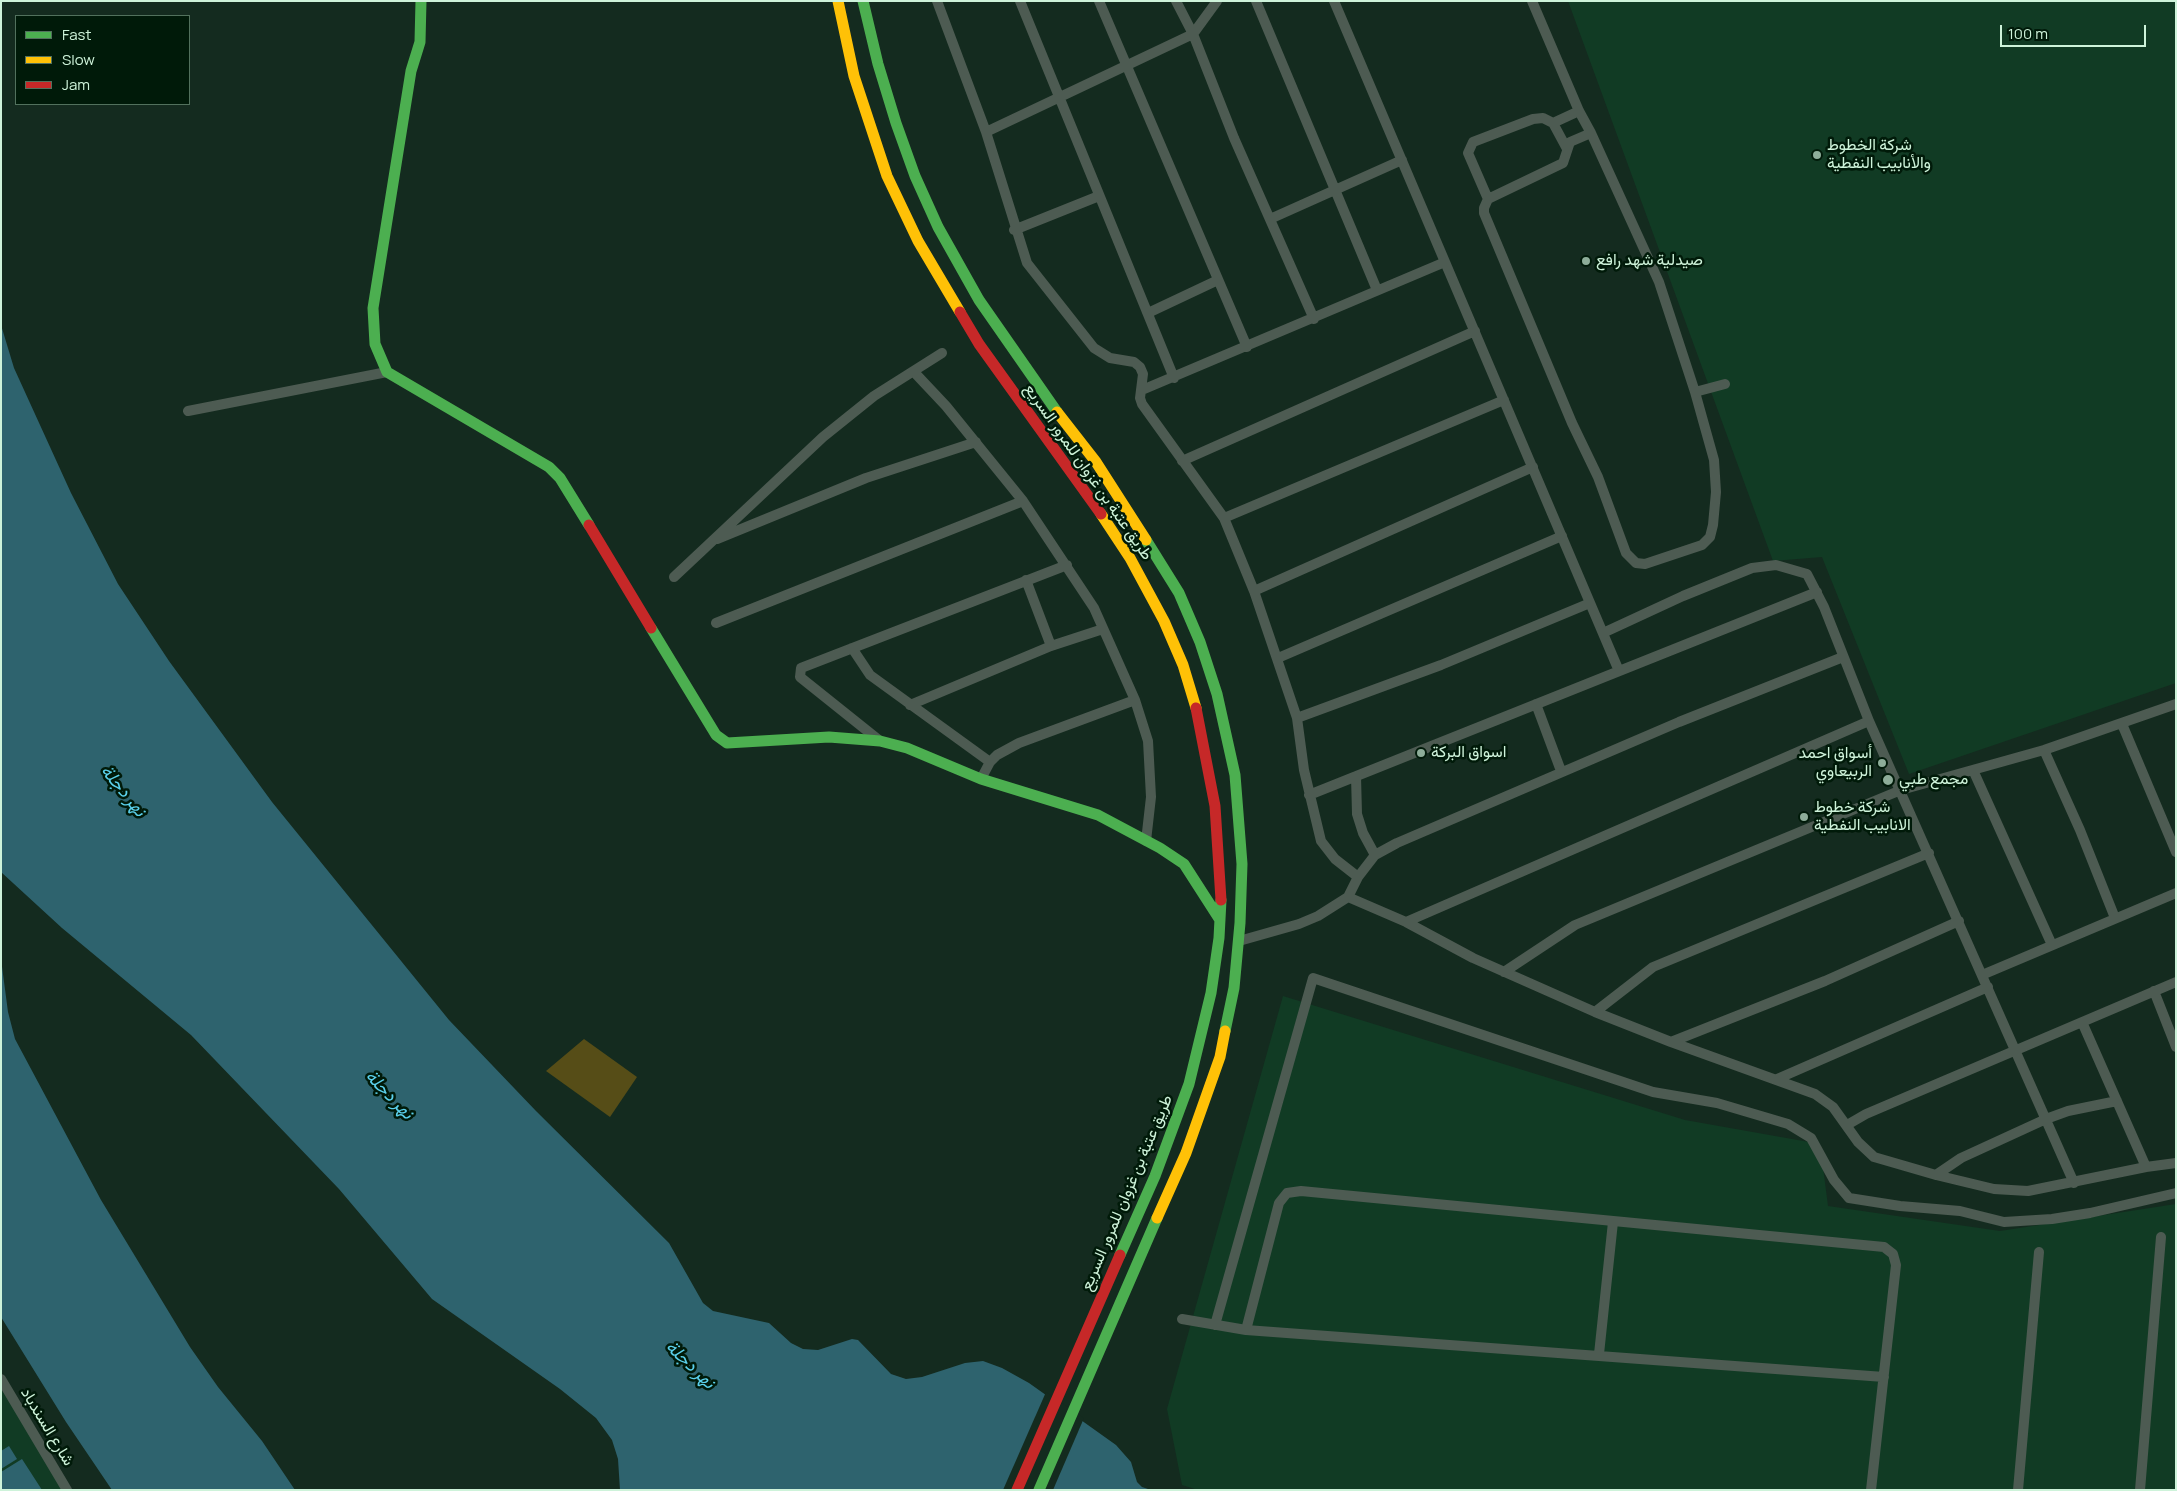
<!DOCTYPE html>
<html>
<head>
<meta charset="utf-8">
<style>
	body { margin:0 }
	#map { position:relative; width:2177px; height:1491px; overflow:hidden; background:#142b1f; font-family:Manrope,sans-serif }
	canvas { display:block }
	.frame { position:absolute; inset:0; border:2px solid #cef3da; pointer-events:none }
	.legend { position:absolute; left:15px; top:15px; width:175px; height:90px; box-sizing:border-box; background:#001a09; border:1px solid #52715d; margin:0; padding:6px 9px; list-style:none; font-size:15px; color:#cef3da }
	.legend li { display:flex; align-items:center; gap:10px; height:25px }
	.legend b { width:25px; border:1px solid #52715d }
	.scale { position:absolute; left:2000px; top:25px; width:146px; height:22px; box-sizing:border-box; border:2px solid #cef3da; border-top:0; padding-left:6px; font-size:15px; line-height:18px; white-space:nowrap; color:#cef3da; -webkit-text-stroke:4px #001a09; paint-order:stroke }
</style>
</head>
<body>
<div id="map">
<canvas width="2177" height="1491"></canvas>
<div class="frame"></div>
<ul class="legend">
<li><b style="height:6px;background:#4caf50"></b>Fast</li>
<li><b style="height:6px;background:#ffc107"></b>Slow</li>
<li><b style="height:6px;background:#c62828"></b>Jam</li>
</ul>
<div class="scale">100 m</div>
</div>
<script>
const c = document.querySelector('canvas').getContext('2d');
c.lineJoin = 'round';
function fillPath(path, color) {
  c.fillStyle = color;
  c.fill(path, 'evenodd');
}
function toPath(rows) {
  const path = new Path2D();
  for (const r of rows) {
    path.moveTo(r[0], r[1]);
    for (let i = 2; i < r.length; i += 2) path.lineTo(r[i], r[i + 1]);
  }
  return path;
}
function stroke(path, color, width, dash) {
  c.strokeStyle = color;
  c.lineWidth = width;
  c.lineCap = dash ? 'butt' : 'round';
  c.setLineDash(dash || []);
  c.stroke(path);
}
function drawText(font, color, halo, rows, align = 'center') {
  c.font = font + ' Manrope,Vazirmatn,sans-serif';
  c.lineWidth = 5;
  c.setLineDash([]);
  c.textBaseline = 'middle';
  c.strokeStyle = halo;
  c.fillStyle = color;
  for (const [text, x, y, turn = 0] of rows) {
    c.save();
    c.translate(x, y);
    c.rotate((+turn || 0) * Math.PI / 180);
    c.textAlign = isNaN(turn) ? turn : align;
    if (halo) c.strokeText(text, 0, 0);
    c.fillText(text, 0, 0);
    c.restore();
  }
}
const built = toPath([
	[1568,1,2176,1,2176,683,1909,774,1822,557,1773,561],
	[1283,996,1685,1120,1820,1144,1828,1206,2000,1231,2176,1204,2176,1490,1198,1490,1182,1485,1167,1409],
	[1,1389,70,1490,1,1490]
]);
const green = toPath([
	[584,1039,637,1077,610,1117,546,1071]
]);
const water = toPath([
	[1,325,14,368,71,493,118,584,169,661,272,802,449,1020,536,1111,669,1243,703,1303,713,1311,769,1323,791,1343,803,1349,818,1350,852,1339,858,1340,891,1374,906,1379,922,1377,965,1363,983,1361,1002,1368,1029,1383,1116,1445,1131,1462,1137,1482,1142,1487,1151,1490,620,1490,618,1459,612,1440,596,1418,560,1389,432,1299,339,1189,191,1035,62,928,1,872],
	[1,959,8,1012,15,1039,101,1200,190,1347,218,1387,262,1441,295,1490,112,1490,66,1422,1,1317],
	[9,1446,17,1459,1,1469,1,1451],
	[22,1459,42,1490,1,1490,1,1472]
]);
const pier = toPath([
	[1046,1392,1084,1418,1053,1490,1003,1490]
]);
const street = toPath([
	[937,1,986,132,1027,263,1094,348,1110,358,1134,362,1140,367,1143,374,1140,398,1142,404,1224,518,1254,591,1297,718],
	[1020,1,1174,378],
	[1099,1,1247,347],
	[1176,1,1193,34,1234,138,1314,319],
	[1256,1,1377,290],
	[1334,1,1619,671],
	[1532,1,1579,111,1591,133,1659,282,1695,392,1714,460,1716,492,1713,525,1710,537,1702,545,1645,564,1636,563,1626,553,1598,477,1572,423,1484,213,1484,208,1488,199,1563,163,1570,142,1591,133],
	[1553,123,1579,111],
	[986,132,1193,34,1217,1],
	[1488,199,1468,153,1473,142,1533,119,1543,118,1553,123,1567,149],
	[1270,219,1402,160],
	[1014,230,1099,196],
	[1148,313,1218,280],
	[914,372,946,406,1023,501,1094,608,1135,700,1148,741,1151,797,1146,841],
	[1142,390,1445,262],
	[1695,392,1725,384],
	[188,411,387,372],
	[1182,461,1475,331],
	[1224,518,1504,400],
	[717,539,866,478,976,442],
	[674,577,823,437,874,396,942,353],
	[1026,580,1051,646],
	[1254,591,1533,467],
	[716,623,1023,501],
	[1603,633,1683,596,1752,568,1776,565,1807,574,1824,607,1869,721,2074,1183],
	[852,648,870,675,990,762],
	[1278,658,1562,536],
	[1536,704,1561,771],
	[910,705,1051,646,1103,629],
	[2122,724,2176,852],
	[880,741,800,677,801,668,1067,565],
	[2044,750,2080,830,2115,918],
	[1973,770,2052,945],
	[1356,776,1357,814,1363,833,1375,855],
	[981,779,990,762,997,755,1019,743,1135,700],
	[1309,795,1817,592],
	[1358,877,1335,859,1321,841,1304,770,1297,718,1441,665,1590,603],
	[1348,897,1406,922,1473,958,1595,1012,1671,1042,1815,1094,1833,1107,1858,1142,1874,1157,1936,1175,1994,1189,2028,1191,2146,1167,2176,1163],
	[1406,922,1869,721],
	[1239,941,1299,924,1318,916,1348,897,1358,877,1375,855,1397,843,1679,722,1843,657],
	[1504,972,1575,925,1901,790,2044,750,2176,704],
	[1982,975,2176,893],
	[2154,991,2176,1047],
	[1595,1012,1653,967,1929,853],
	[2082,1022,2146,1167],
	[1671,1042,1825,981,1959,921],
	[1777,1079,1988,987],
	[1847,1125,1866,1114,2176,982],
	[1936,1175,1961,1158,2046,1119,2068,1111,2117,1101],
	[1182,1319,1246,1330,1884,1377],
	[1215,1325,1313,978,1653,1092,1717,1103,1788,1124,1811,1138,1834,1180,1849,1198,1900,1206,1960,1211,2004,1222,2052,1219,2090,1213,2176,1193],
	[1246,1330,1279,1203,1287,1193,1301,1191,1884,1247,1893,1254,1896,1265,1871,1490],
	[1599,1354,1613,1222],
	[1,1379,67,1490],
	[2018,1490,2039,1252],
	[2140,1490,2161,1237]
]);
const fast = toPath([
	[421,1,420,42,411,71,373,308,375,344,387,372,549,467,560,478,589,525],
	[863,1,878,64,896,123,915,176,938,227,979,300,1057,412],
	[1146,540,1179,593,1200,642,1217,694,1235,775,1242,864,1240,923,1234,988,1225,1031],
	[651,628,716,735,727,743,829,737,880,741,907,748,981,779,1098,815,1160,848,1184,864,1220,920],
	[1120,1255,1155,1176,1189,1084,1211,993,1219,938,1221,900],
	[1039,1490,1157,1218]
]);
const slow = toPath([
	[838,1,854,76,887,176,918,241,960,312],
	[1057,412,1096,462,1146,540],
	[1101,514,1130,558,1164,621,1183,665,1196,708],
	[1157,1218,1186,1153,1220,1057,1225,1031]
]);
const jam = toPath([
	[960,312,979,344,1101,514],
	[589,525,651,628],
	[1196,708,1215,806,1221,900],
	[1017,1490,1120,1255]
]);
const markers = [
	[1817,155,5,"#8dad99"],
	[1586,261,5,"#8dad99"],
	[1421,753,5,"#8dad99"],
	[1882,763,5,"#8dad99"],
	[1888,780,6,"#8dad99"],
	[1804,817,5,"#8dad99"]
];
const poiNames = [
	["شركة الخطوط",1827,146],
	["والأنابيب النفطية",1827,164],
	["صيدلية شهد رافع",1596,261],
	["اسواق البركة",1431,753],
	["أسواق احمد",1872,754,"right"],
	["الربيعاوي",1872,772,"right"],
	["مجمع طبي",1899,780],
	["شركة خطوط",1814,808],
	["الانابيب النفطية",1814,826]
];
const streetNames = [
	["طريق عتبة بن غزوان للمرور السريع",1088,472,55],
	["طريق عتبة بن غزوان للمرور السريع",1127,1193,-67],
	["شارع السندباد",47,1427,59]
];
const waterNames = [
	["نهر دجلة",123,791,51],
	["نهر دجلة",389,1095,46],
	["نهر دجلة",690,1365,44]
];
fillPath(built, '#113b24');
fillPath(green, '#564d17');
fillPath(water, '#2e636e');
fillPath(pier, '#142b1f');
stroke(street, '#4d5b52', 10);
stroke(fast, '#4caf50', 11);
stroke(slow, '#ffc107', 11);
stroke(jam, '#c62828', 11);
for (const [x, y, r, color] of markers) {
  const dot = new Path2D();
  dot.arc(x, y, r, 0, 2 * Math.PI);
  c.fillStyle = color;
  c.fill(dot);
  stroke(dot, '#001a09', 2);
}
drawText('16px', '#cef3da', '#001a09', poiNames, 'left');
drawText('16px', '#cef3da', '#001a09', streetNames);
drawText('italic 18px', '#5bd1ec', '#001a09', waterNames);
</script>
</body>
</html>
